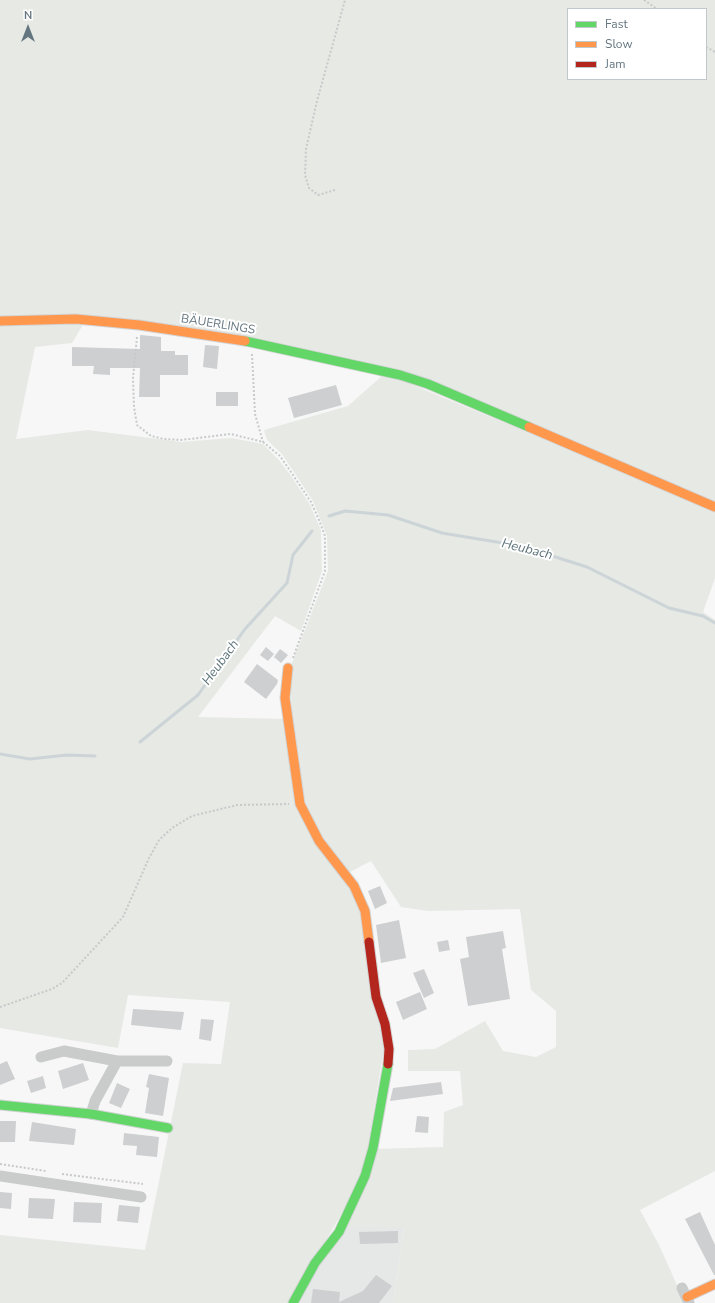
<!DOCTYPE html>
<html>
<head>
<meta charset="utf-8">
<style>
	body { margin:0 }
	#map { position:relative; width:715px; height:1303px; overflow:hidden; background:#f7f7f7; font-family:"Nunito Sans",sans-serif }
	canvas { display:block }
	.legend { position:absolute; left:567px; top:8px; width:140px; height:72px; box-sizing:border-box; background:#fff; border:1px solid #c1c8cc; margin:0; padding:5px 7px; list-style:none; font-size:12px; color:#647680 }
	.legend li { display:flex; align-items:center; gap:8px; height:20px }
	.legend b { width:20px; border:1px solid #c1c8cc }
	.north { position:absolute; left:8px; top:8px; width:40px; height:40px; -webkit-text-stroke:3px #fff; paint-order:stroke; rotate:0deg; font-size:11px; font-weight:700; line-height:16px; text-align:center; color:#647680 }
	.north::after { content:''; display:block; margin:auto; width:14px; height:18px; background:#647680; clip-path:polygon(50% 0,100% 100%,50% 72%,0 100%) }
</style>
</head>
<body>
<div id="map">
<canvas width="715" height="1303"></canvas>
<ul class="legend">
<li><b style="height:5px;background:#63d668"></b>Fast</li>
<li><b style="height:5px;background:#ff974d"></b>Slow</li>
<li><b style="height:5px;background:#b3261e"></b>Jam</li>
</ul>
<div class="north">N</div>
</div>
<script>
const c = document.querySelector('canvas').getContext('2d');
c.lineJoin = 'round';
function fillPath(path, color) {
  c.fillStyle = color;
  c.fill(path, 'evenodd');
}
function toPath(rows) {
  const path = new Path2D();
  for (const r of rows) {
    path.moveTo(r[0], r[1]);
    for (let i = 2; i < r.length; i += 2) path.lineTo(r[i], r[i + 1]);
  }
  return path;
}
function stroke(path, color, width, dash) {
  c.strokeStyle = color;
  c.lineWidth = width;
  c.lineCap = dash ? 'butt' : 'round';
  c.setLineDash(dash || []);
  c.stroke(path);
}
function drawText(font, color, halo, rows, align = 'center') {
  c.font = font + ' "Nunito Sans",sans-serif';
  c.lineWidth = 4;
  c.setLineDash([]);
  c.textBaseline = 'middle';
  c.strokeStyle = halo;
  c.fillStyle = color;
  for (const [text, x, y, turn = 0] of rows) {
    c.save();
    c.translate(x, y);
    c.rotate((+turn || 0) * Math.PI / 180);
    c.textAlign = isNaN(turn) ? turn : align;
    if (halo) c.strokeText(text, 0, 0);
    c.fillText(text, 0, 0);
    c.restore();
  }
}
const built = toPath([
	[344,1227,404,1227,393,1303,295,1303]
]);
const green = toPath([
	[0,0,715,0,715,504,430,381,256,339,0,318],
	[568,9,706,9,706,79,568,79],
	[84,323,72,343,35,347,16,439,88,430,181,442,231,438,263,444,278,459,289,473,309,503,321,530,322,571,301,631,275,616,198,717,285,719,296,801,358,899,386,1036,363,1176,290,1303,0,1303,0,1235,145,1250,183,1063,221,1064,230,1002,128,995,118,1048,0,1028,0,325],
	[383,375,398,379,715,509,715,578,703,612,715,620,715,1171,640,1210,659,1245,685,1303,393,1303,404,1227,344,1227,375,1149,443,1147,444,1112,463,1105,460,1071,408,1071,408,1050,435,1049,485,1021,503,1051,536,1057,556,1047,556,1011,531,990,520,909,428,911,401,907,371,861,348,873,308,816,293,744,290,668,328,571,327,536,313,501,282,454,267,440,264,430,348,406]
]);
const stream = toPath([
	[329,516,345,511,388,515,442,533,521,546,587,567,669,608,703,616,715,623],
	[140,742,198,695,245,629,287,583,293,555,312,531],
	[0,754,30,759,67,755,95,756]
]);
const building = toPath([
	[140,335,161,337,161,351,175,351,175,355,188,355,188,375,160,375,160,397,139,397,140,368,110,368,110,375,93,374,94,366,72,366,72,347,140,349],
	[205,345,219,346,217,369,203,367],
	[336,385,342,405,294,418,288,398],
	[216,392,238,392,238,406,216,406],
	[266,647,274,654,268,661,260,655],
	[280,649,288,655,281,663,274,657],
	[257,664,278,680,277,684,266,699,244,682],
	[380,886,387,903,375,909,368,891],
	[399,920,406,958,381,963,376,925],
	[503,931,506,948,502,949,510,999,468,1006,460,959,469,957,466,937],
	[448,940,450,950,439,952,437,942],
	[424,969,434,993,424,998,413,973],
	[420,992,427,1009,403,1020,396,1002],
	[133,1009,184,1012,181,1030,131,1025],
	[201,1019,214,1020,211,1041,199,1039],
	[7,1061,15,1079,0,1085,0,1064],
	[83,1063,89,1080,63,1089,58,1071],
	[149,1074,169,1078,163,1116,145,1113,149,1088,146,1087],
	[43,1076,46,1088,31,1093,27,1081],
	[441,1082,443,1094,390,1101,393,1088],
	[117,1083,130,1089,121,1108,109,1103],
	[417,1116,429,1117,428,1133,415,1132],
	[0,1121,16,1121,15,1142,0,1142],
	[32,1122,76,1129,74,1145,29,1141],
	[124,1133,159,1137,157,1157,136,1155,137,1146,123,1145],
	[0,1192,12,1193,11,1209,0,1208],
	[29,1198,55,1199,53,1219,28,1218],
	[74,1202,102,1203,101,1223,73,1222],
	[119,1205,140,1207,138,1223,117,1221],
	[700,1212,715,1245,715,1275,714,1275,685,1219],
	[398,1231,398,1243,360,1244,359,1232],
	[376,1275,392,1286,379,1303,311,1303,313,1289,340,1292,339,1302,363,1291]
]);
const path = toPath([
	[644,0,657,9],
	[706,47,715,52],
	[335,190,318,195,309,188,305,175,306,149,317,101,345,0],
	[137,337,133,378,134,407,137,425,151,436,164,439,181,440,231,434,263,442,280,456,291,472,311,502,319,520,325,536,325,571,293,658],
	[252,354,255,414,263,442],
	[0,1007,52,989,62,983,123,917,149,858,159,840,172,828,192,816,237,805,289,804],
	[0,1164,46,1171],
	[62,1174,143,1184]
]);
const street = toPath([
	[41,1057,64,1051,117,1061],
	[91,1114,95,1101,117,1061,167,1061],
	[0,1176,141,1197],
	[682,1288,689,1303]
]);
const fast = toPath([
	[245,341,400,375,428,384,529,427],
	[0,1105,91,1114,168,1128],
	[293,1303,315,1263,339,1232,365,1176,373,1148,388,1064]
]);
const slow = toPath([
	[0,321,76,319,139,325,245,341],
	[529,427,715,507],
	[288,668,285,698,300,804,319,841,354,886,365,911,369,942],
	[687,1297,715,1284]
]);
const jam = toPath([
	[369,942,376,997,385,1024,389,1049,388,1064]
]);
const streetNames = [
	["BÄUERLINGS",218,325,9]
];
const waterNames = [
	["Heubach",527,550,14],
	["Heubach",221,663,-54]
];
fillPath(built, '#e6e8e7');
fillPath(green, '#e6e9e4');
stroke(stream, '#ccd4d7', 3);
fillPath(building, '#cdcfd0');
stroke(fast, '#d3d4d5', 11);
stroke(slow, '#d3d4d5', 11);
stroke(jam, '#d3d4d5', 11);
stroke(path, '#c8c9ca', 2, [2, 2]);
stroke(street, '#cacccc', 11);
stroke(fast, '#63d668', 9);
stroke(slow, '#ff974d', 9);
stroke(jam, '#b3261e', 9);
drawText('12px', '#647680', '#fff', streetNames);
drawText('italic 13px', '#5e757b', '#fff', waterNames);
</script>
</body>
</html>
